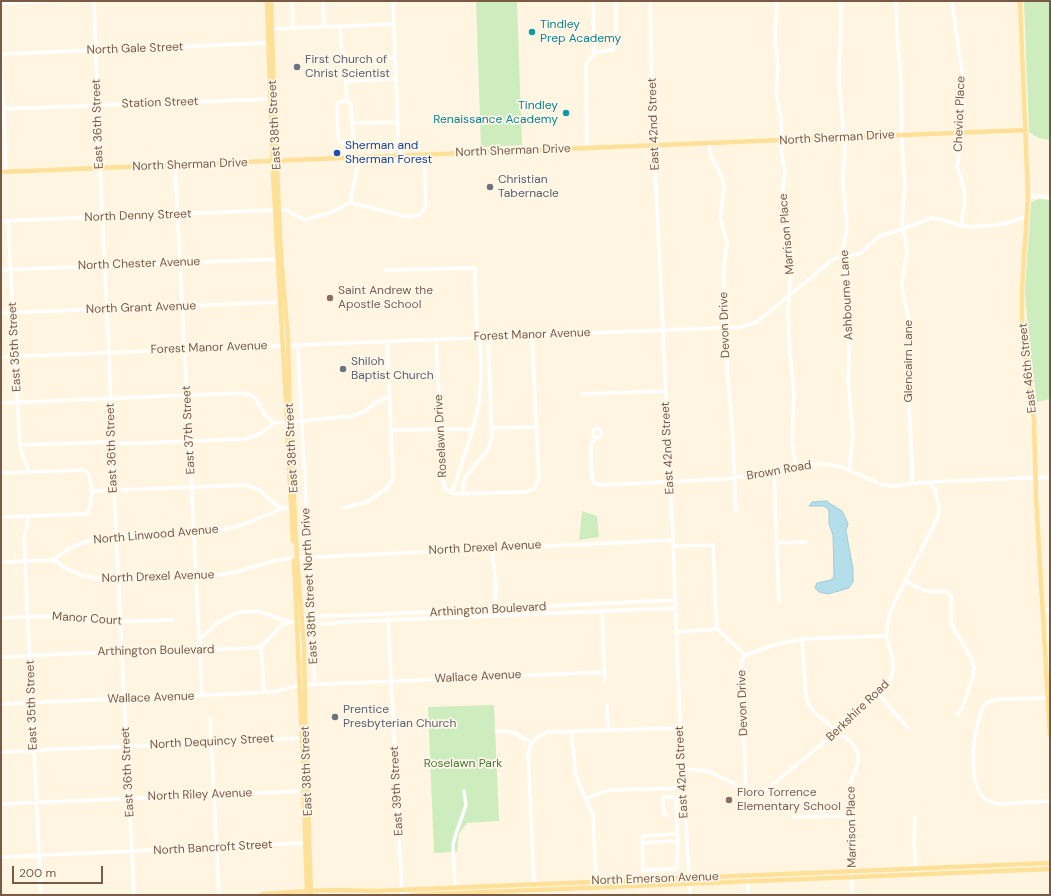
<!DOCTYPE html>
<html>
<head>
<meta charset="utf-8">
<style>
	body { margin:0 }
	#map { position:relative; width:1051px; height:896px; overflow:hidden; background:#fff5e1; font-family:"DM Sans",sans-serif }
	canvas { display:block }
	.frame { position:absolute; inset:0; border:2px solid #795b45; pointer-events:none }
	.scale { position:absolute; left:12px; top:866px; width:91px; height:18px; box-sizing:border-box; border:2px solid #795b45; border-top:0; padding-left:5px; font-size:12px; line-height:14px; white-space:nowrap; color:#795b45; -webkit-text-stroke:3px #fff8ea; paint-order:stroke }
</style>
</head>
<body>
<div id="map">
<canvas width="1051" height="896"></canvas>
<div class="frame"></div>
<div class="scale">200 m</div>
</div>
<script>
const c = document.querySelector('canvas').getContext('2d');
c.lineJoin = 'round';
function fillPath(path, color) {
  c.fillStyle = color;
  c.fill(path, 'evenodd');
}
function toPath(rows) {
  const path = new Path2D();
  for (const r of rows) {
    if (r.length === 3) {
      path.moveTo(r[0] + r[2], r[1]);
      path.arc(r[0], r[1], r[2], 0, 2 * Math.PI);
      continue;
    }
    path.moveTo(r[0], r[1]);
    for (let i = 2; i < r.length; i += 2) path.lineTo(r[i], r[i + 1]);
  }
  return path;
}
function stroke(path, color, width, dash) {
  c.strokeStyle = color;
  c.lineWidth = width;
  c.lineCap = dash ? 'butt' : 'round';
  c.setLineDash(dash || []);
  c.stroke(path);
}
function drawText(font, color, halo, rows, align = 'center') {
  c.font = font + ' "DM Sans",sans-serif';
  c.lineWidth = 3.5;
  c.setLineDash([]);
  c.textBaseline = 'middle';
  c.strokeStyle = halo;
  c.fillStyle = color;
  for (const [text, x, y, turn = 0] of rows) {
    c.save();
    c.translate(x, y);
    c.rotate((+turn || 0) * Math.PI / 180);
    c.textAlign = isNaN(turn) ? turn : align;
    if (halo) c.strokeText(text, 0, 0);
    c.fillText(text, 0, 0);
    c.restore();
  }
}
const green = toPath([
	[476,1,517,1,522,145,481,147],
	[1024,1,1050,1,1050,140,1038,138,1029,132],
	[1039,199,1050,200,1050,399,1037,402,1029,346,1025,291,1031,202],
	[582,511,597,516,599,537,579,540],
	[494,705,499,821,467,823,459,834,457,852,434,853,428,707]
]);
const water = toPath([
	[826,501,842,511,846,519,848,524,846,531,853,569,853,582,849,588,828,594,819,592,815,588,817,583,831,580,834,576,833,535,829,524,829,510,824,506,809,506,812,502,826,501]
]);
const minor = toPath([
	[94,1,100,168,109,352,114,490,134,895],
	[292,1,293,28],
	[323,1,324,27],
	[393,1,399,156],
	[593,1,594,53],
	[650,1,654,146,673,540,678,677,690,895],
	[777,1,775,37,778,68,776,93,781,118,782,156,785,171,782,195,787,211,788,252,791,267,788,313,790,355,794,391,792,442,796,467],
	[841,1,841,23,839,81,845,147,843,182,847,226,845,241,842,251,847,286,849,352,848,379,853,436,849,470],
	[896,1,897,36,901,79,902,145,905,184,902,221,907,252,902,281,902,289,908,315,910,369,909,406,912,460,912,484],
	[952,1,962,72,961,137,957,167,964,189,965,201,961,225],
	[1,3,51,1],
	[340,26,341,43,344,60,347,101,351,104,353,138,350,143,343,143,340,142,338,137,337,106,339,102,347,101],
	[271,29,394,24],
	[1,54,268,43],
	[1,54,6,172],
	[344,60,395,58],
	[346,81,396,79],
	[1,109,270,99],
	[352,123,397,122],
	[346,143,346,158],
	[709,143,711,156,722,177,724,188,720,218,727,242,723,273,728,327,727,370,732,422,736,510],
	[587,148,586,64,596,52,613,50,616,32,616,1],
	[175,165,202,695],
	[1028,196,1039,196,1050,198],
	[351,202,355,204,408,217,418,215,423,211,426,204,424,155],
	[351,202,351,196,360,157],
	[279,210,286,210,305,220,332,212,351,202],
	[1,221,275,210],
	[8,221,20,447,29,472],
	[1,270,278,259],
	[385,270,475,268,477,337],
	[1,313,280,302],
	[436,339,443,481,445,488,451,493,457,494,525,492,535,488,539,480,532,335],
	[298,344,315,685],
	[1,357,741,327,754,323,758,321,807,281,830,261,839,257,854,255,861,253,876,239,883,235,903,229,931,218,939,219,959,225,972,227,997,225,1014,221,1027,216],
	[582,394,666,391],
	[1,403,242,393,250,395,255,398,266,416,274,423],
	[290,422,353,416,365,411,375,403,390,397],
	[493,428,536,427],
	[597,433,4.5],
	[391,430,473,429],
	[596,438,592,442,591,449,592,479,594,483,599,485,726,479,815,464,827,464,842,467,880,484,892,486,928,482,1050,477],
	[20,445,108,442,114,444,245,439,260,434,274,423,287,422],
	[774,471,779,602],
	[1,473,84,470,89,474,92,491,90,508,88,512,85,514,1,517],
	[92,491,246,485,260,490,270,500,279,507,283,508,291,508],
	[452,493,473,429,479,403,481,379,480,337],
	[463,494,463,484,466,476,487,451,492,438,488,337],
	[344,508,369,501,386,489,393,478,387,341],
	[29,516,24,539,41,895],
	[777,543,806,542],
	[673,546,713,545,717,629],
	[492,548,496,589,495,615],
	[297,558,673,540],
	[54,560,62,553,74,546,95,539,112,536,217,531,242,525,283,508],
	[1,562,54,560,65,568,81,575,98,579,112,580,218,575,235,572,278,560,294,558],
	[905,581,925,591,933,592,946,591,951,595,951,623,955,631,972,659,974,668,973,677,963,706,957,715],
	[602,610,605,681],
	[1043,610,1050,610],
	[1,618,41,616,99,622,173,620],
	[388,619,402,895],
	[302,621,305,624,312,625,345,622,675,608],
	[717,629,745,655],
	[676,632,717,629],
	[200,639,218,622,238,612,258,611,289,622],
	[802,639,806,696,808,704,816,714,852,743,858,753,858,763,851,781,850,791,852,854,852,895],
	[261,645,264,692],
	[745,655,774,645,802,639,886,636],
	[745,655,741,662,746,790],
	[1,657,197,648,203,650,251,648,258,647,265,643,277,630,284,624,290,622,302,621,305,617,310,616,363,615,675,600],
	[305,685,604,672],
	[878,694,908,728],
	[1049,698,998,699,988,702,983,707,980,715,975,735,973,754,974,773,977,787,982,796,987,800,999,804,1050,801],
	[1,704,253,693,277,691,300,685],
	[607,705,608,730],
	[210,719,219,895],
	[496,731,506,731,517,734,532,743],
	[571,731,576,776,593,815,596,884],
	[1,752,302,738],
	[682,769,708,771,753,793,757,794,763,792,838,731,887,685,891,679,893,669,893,660,886,636,889,616,896,599,938,517,939,509,935,489,929,482],
	[586,799,600,793,611,790,683,788],
	[1,804,304,791],
	[667,816,664,814,663,797,676,797,677,835],
	[794,817,851,815],
	[915,817,914,842,916,875],
	[674,834,677,835,678,837,677,867,675,869,643,870,642,838,643,836,674,834],
	[642,843,677,841],
	[1,857,305,843],
	[747,879,748,895],
	[534,884,528,754,530,746,535,739,542,735,548,732,680,728],
	[455,890,453,844,456,834,466,805,464,791]
]);
const major = toPath([
	[267,1,273,175,287,421],
	[271,1,274,98,281,256,288,339,290,422,297,558,304,646,305,710,311,895],
	[1020,1,1028,196,1022,289,1022,323,1034,419,1036,498,1050,735],
	[1,172,1026,130],
	[287,432,293,541],
	[294,560,303,762],
	[303,772,307,895],
	[261,895,263,894,307,891,337,890,375,891,1050,863],
	[412,895,1050,869]
]);
const markers = [
	[532,32,4,"#0f9aa8"],
	[297,67,4,"#6b7280"],
	[566,113,4,"#0f9aa8"],
	[337,153,4,"#1a4fb4"],
	[490,187,4,"#6b7280"],
	[330,298,4,"#8d6e63"],
	[343,369,4,"#6b7280"],
	[335,717,4,"#6b7280"],
	[729,800,4,"#8d6e63"]
];
const cultureNames = [
	["Tindley",540,25],
	["Prep Academy",540,39],
	["Tindley",558,106,"right"],
	["Renaissance Academy",558,120,"right"]
];
const streetNames = [
	["North Gale Street",135,49,-2],
	["Station Street",160,103,-2],
	["Cheviot Place",960,114,-88],
	["East 36th Street",98,124,-92],
	["East 42nd Street",654,124,-92],
	["East 38th Street",275,125,-93],
	["North Sherman Drive",837,138,-3],
	["North Sherman Drive",513,151,-2],
	["North Sherman Drive",190,165,-2],
	["North Denny Street",138,216,-2],
	["Marrison Place",787,234,-95],
	["North Chester Avenue",139,264,-2],
	["Ashbourne Lane",847,295,-93],
	["North Grant Avenue",141,308,-2],
	["Devon Drive",725,325,-92],
	["Forest Manor Avenue",532,335,-2],
	["East 35th Street",15,347,-93],
	["Forest Manor Avenue",209,348,-2],
	["Glencairn Lane",909,361,-90],
	["East 46th Street",1028,368,-96],
	["East 37th Street",189,430,-93],
	["Roselawn Drive",441,436,-93],
	["East 36th Street",112,448,-92],
	["East 38th Street",292,448,-93],
	["East 42nd Street",668,448,-93],
	["Brown Road",779,471,-10],
	["North Linwood Avenue",156,535,-5],
	["North Drexel Avenue",485,548,-3],
	["North Drexel Avenue",158,577,-2],
	["East 38th Street North Drive",310,586,-93],
	["Arthington Boulevard",488,610,-3],
	["Manor Court",87,619,4],
	["Arthington Boulevard",156,651,-1],
	["Wallace Avenue",478,677,-3],
	["Wallace Avenue",151,698,-2],
	["Devon Drive",743,703,-92],
	["East 35th Street",32,705,-92],
	["Berkshire Road",858,711,-44],
	["North Dequincy Street",212,742,-3],
	["East 38th Street",307,771,-92],
	["East 36th Street",128,772,-93],
	["East 42nd Street",682,772,-93],
	["East 39th Street",397,791,-93],
	["North Riley Avenue",200,795,-2],
	["Marrison Place",852,827,-91],
	["North Bancroft Street",213,848,-3],
	["North Emerson Avenue",655,879,-2]
];
const worshipNames = [
	["First Church of",305,60],
	["Christ Scientist",305,74],
	["Christian",498,180],
	["Tabernacle",498,194],
	["Shiloh",351,362],
	["Baptist Church",351,376],
	["Prentice",343,710],
	["Presbyterian Church",343,724]
];
const transitNames = [
	["Sherman and",345,146],
	["Sherman Forest",345,160]
];
const educationNames = [
	["Saint Andrew the",338,291],
	["Apostle School",338,305],
	["Floro Torrence",737,793],
	["Elementary School",737,807]
];
const parkNames = [
	["Roselawn Park",463,764]
];
fillPath(green, '#ceedbe');
fillPath(water, '#b4deea');
stroke(water, '#99cddd', 1);
stroke(minor, '#fff', 3.5);
stroke(major, '#ffe098', 4.5);
for (const [x, y, r, color] of markers) {
  const dot = new Path2D();
  dot.arc(x, y, r, 0, 2 * Math.PI);
  c.fillStyle = color;
  c.fill(dot);
  stroke(dot, '#fff8ea', 1.5);
}
drawText('12px', '#0d838f', '#fff8ea', cultureNames, 'left');
drawText('12px', '#795b45', '#fff8ea', streetNames);
drawText('12px', '#5b616d', '#fff8ea', worshipNames, 'left');
drawText('12px', '#164399', '#fff8ea', transitNames, 'left');
drawText('12px', '#785e54', '#fff8ea', educationNames, 'left');
drawText('12px', '#477a39', '#fff8ea', parkNames);
</script>
</body>
</html>
